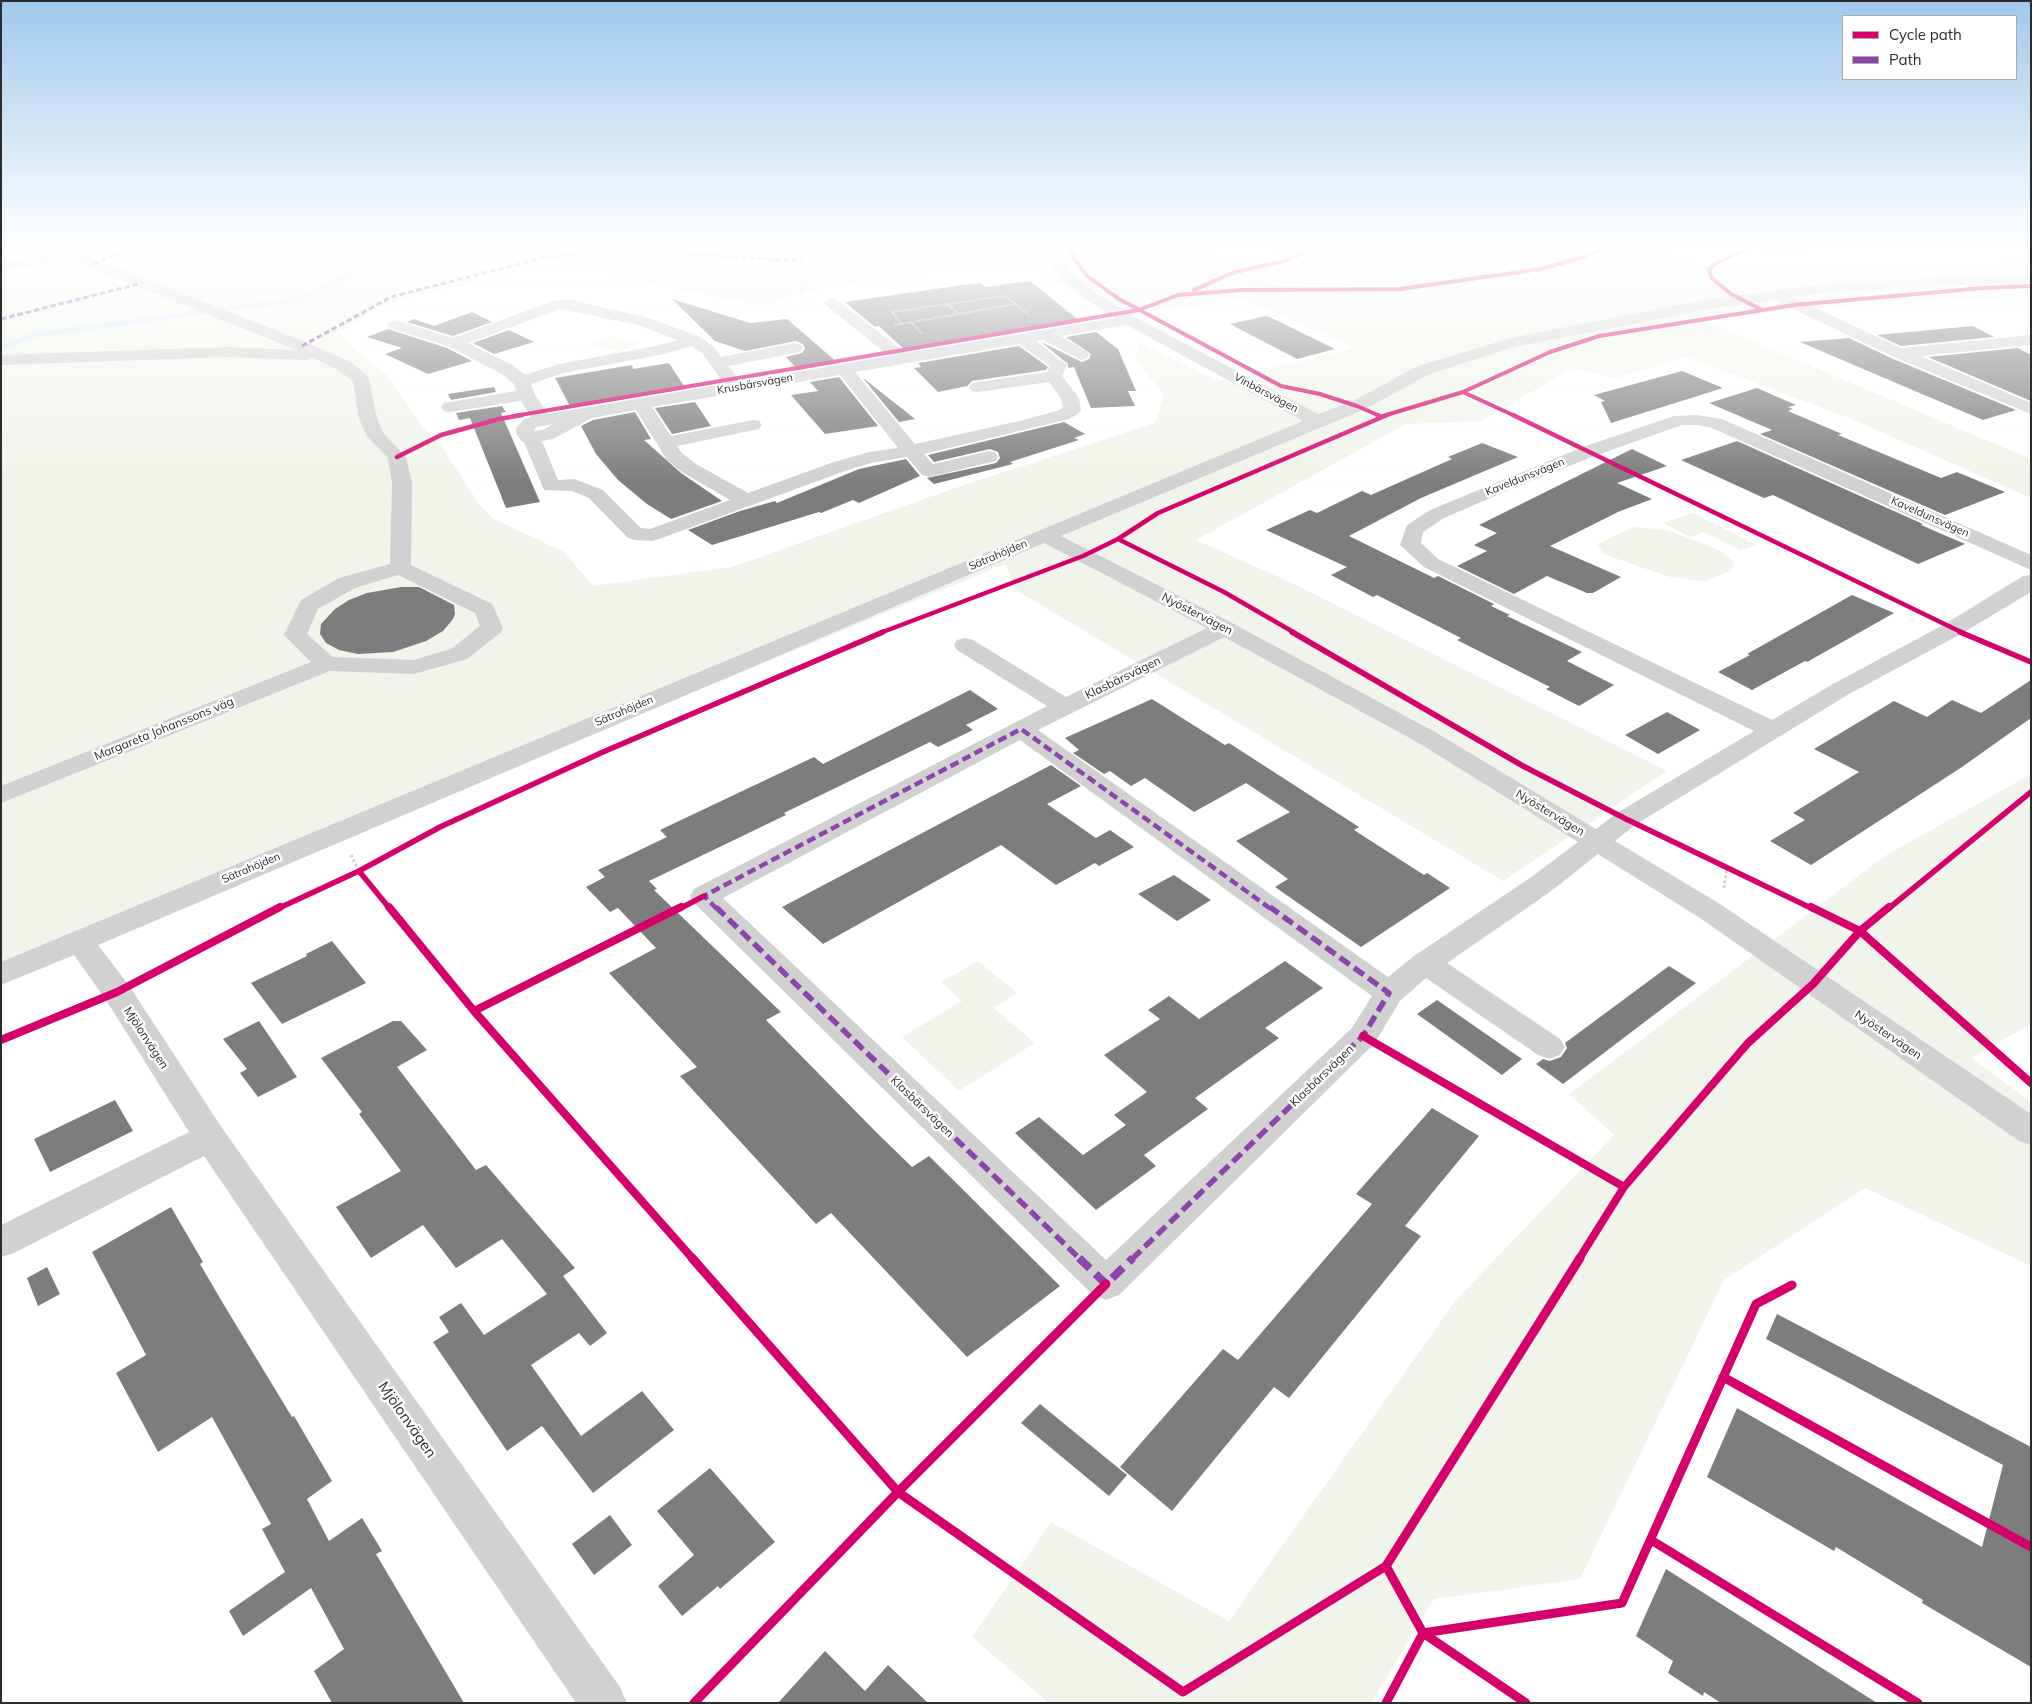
<!DOCTYPE html>
<html>
<head>
<meta charset="utf-8">
<style>
	body { margin:0 }
	#map { position:relative; width:2032px; height:1704px; overflow:hidden; background:#fff; font-family:Mulish,sans-serif }
	canvas { display:block }
	.frame { position:absolute; inset:0; border:2px solid #2c2c2c; pointer-events:none }
	.legend { position:absolute; left:1842px; top:15px; width:175px; height:65px; box-sizing:border-box; background:#fff; border:1px solid #ababab; margin:0; padding:6px 9px; list-style:none; font-size:15px; color:#2c2c2c }
	.legend li { display:flex; align-items:center; gap:10px; height:25px }
	.legend b { width:25px; border:1px solid #ababab }
</style>
</head>
<body>
<div id="map">
<canvas width="2032" height="1704"></canvas>
<div class="frame"></div>
<ul class="legend">
<li><b style="height:6px;background:#d6006c"></b>Cycle path</li>
<li><b style="height:6px;background:#8e44ad"></b>Path</li>
</ul>
</div>
<script>
const c = document.querySelector('canvas').getContext('2d');
c.lineJoin = 'round';
function fillPath(path, color) {
  c.fillStyle = color;
  c.fill(path, 'evenodd');
}
function toPath(rows) {
  const path = new Path2D();
  for (const r of rows) {
    path.moveTo(r[0], r[1]);
    for (let i = 2; i < r.length; i += 2) path.lineTo(r[i], r[i + 1]);
  }
  return path;
}
function stroke(path, color, width, dash) {
  c.strokeStyle = color;
  c.lineWidth = width;
  c.lineCap = dash ? 'butt' : 'round';
  c.setLineDash(dash || []);
  c.stroke(path);
}
function drawText(font, color, halo, rows, align = 'center') {
  c.font = font + ' Mulish,sans-serif';
  c.lineWidth = 5;
  c.setLineDash([]);
  c.textBaseline = 'middle';
  c.strokeStyle = halo;
  c.fillStyle = color;
  for (const [text, x, y, turn = 0] of rows) {
    c.save();
    c.translate(x, y);
    c.rotate((+turn || 0) * Math.PI / 180);
    c.textAlign = isNaN(turn) ? turn : align;
    if (halo) c.strokeText(text, 0, 0);
    c.fillText(text, 0, 0);
    c.restore();
  }
}
const green = toPath([
	[1,245,959,245,1008,248,1039,245,1189,245,1256,260,1286,245,1654,245,1689,262,1739,274,2031,262,2031,296,1821,307,1705,321,2031,459,2031,498,1849,418,1687,357,1615,378,1573,368,1482,421,1406,424,1196,540,1292,583,1667,771,1503,881,1016,590,1005,564,1,977],
	[534,268,583,269,611,273,661,286,763,306,783,298,817,289,959,268,993,273,1034,268,1089,302,1163,311,1242,298,1354,348,1218,381,1139,342,1136,360,1164,395,1155,423,955,488,732,567,593,586,564,552,492,518,479,504,442,447,423,427,388,376,357,351,339,333,372,310,408,298],
	[608,336,638,343,621,352,592,344],
	[1693,513,1705,519,1756,545,1740,550,1704,532,1690,537,1663,523],
	[1633,527,1668,530,1721,551,1734,562,1731,571,1704,581,1670,577,1603,554,1598,544],
	[2031,774,2031,1024,1971,1058,2031,1102,2031,1266,1865,1188,1724,1280,1580,1579,1434,1599,1371,1703,1049,1703,972,1637,1051,1522,1229,1621,1456,1300,1614,1135,1569,1094,1885,856],
	[978,961,1017,993,994,1008,1035,1043,959,1091,902,1037,962,1001,941,982]
]);
const stream = toPath([
	[1,348,34,335,302,299,378,257,370,245]
]);
const building = toPath([
	[1030,281,1081,322,906,351,879,326,875,327,845,302,963,285,980,283,985,287],
	[672,299,750,323,787,319,838,363,798,370,786,357,802,353,805,349,803,344,796,341,745,351,715,341],
	[472,312,492,322,453,336,407,322,414,319,434,326],
	[1266,316,1278,321,1335,349,1297,359,1230,324],
	[1973,326,1994,337,1901,346,1877,335],
	[388,329,447,348,472,361,428,374,385,354,402,348,367,337],
	[509,330,534,342,494,354,473,343],
	[1096,332,1118,349,1136,391,1128,391,1135,406,1091,408,1074,367,1068,368,1068,364,1041,342,1082,362,1089,359,1091,354,1066,337],
	[1849,338,1891,358,2016,410,1983,420,1800,342],
	[1019,346,1048,367,1046,370,972,381,967,386,938,392,914,368,921,367,918,363],
	[2018,348,2031,355,2031,401,1928,357],
	[669,363,686,389,571,408,555,378,632,365,633,369],
	[1682,371,1723,388,1611,423,1601,402,1605,401,1594,395],
	[839,377,878,426,825,434,791,395,818,391,810,382],
	[862,377,915,419,899,422],
	[494,387,496,392,451,400,448,394],
	[1757,388,1796,405,1788,407,1793,409,1788,411,1842,434,1838,435,1941,478,1957,472,2005,492,1945,515,1760,434,1772,430,1709,403],
	[695,402,711,426,672,434,655,408],
	[502,406,506,412,501,413,540,502,506,508,470,418,459,420,456,413],
	[635,412,651,439,644,440,681,473,722,501,671,519,647,504,618,480,596,454,581,426,593,420],
	[1064,422,1085,434,1074,438,1079,440,1010,462,1013,464,934,484,927,478,996,463,1000,458,998,452,990,449,934,462,928,455],
	[1737,441,1923,524,1921,525,1965,544,1918,564,1773,495,1764,498,1681,460],
	[1482,443,1518,457,1421,498,1349,536,1424,573,1434,578,1438,576,1494,604,1491,606,1510,615,1507,616,1582,652,1567,661,1614,685,1579,706,1546,689,1550,687,1457,640,1461,638,1377,595,1373,597,1331,575,1347,567,1266,530,1310,510,1317,513,1362,491,1371,495,1452,459,1448,457],
	[1632,449,1667,466,1617,483,1652,499,1618,512,1550,546,1621,577,1593,593,1587,593,1547,576,1514,594,1457,566,1487,551,1474,545,1497,533,1479,525],
	[906,459,920,476,859,503,853,500,821,513,819,512,712,545,688,530,740,511,775,501,777,503,859,469],
	[401,587,419,587,454,605,455,614,453,619,443,631,426,641,393,652,358,654,339,650,326,643,320,634,321,624,335,609,349,600,367,593],
	[1852,595,1894,613,1807,662,1805,661,1752,690,1718,672,1750,655,1747,654],
	[2031,680,2031,718,1962,767,1811,865,1770,841,1805,820,1793,813,1859,772,1814,749,1894,701,1927,717,1952,700,1981,713],
	[970,690,998,709,966,725,973,730,938,747,930,742,784,813,786,815,649,881,657,889,654,890,781,1012,766,1020,876,1132,912,1167,929,1156,1060,1286,967,1357,831,1213,816,1224,680,1076,697,1067,609,973,656,948,618,908,610,912,586,887,605,877,598,870,667,837,660,830,814,757,823,764],
	[1152,699,1225,745,1229,743,1359,827,1354,830,1424,875,1427,873,1450,888,1361,947,1275,887,1288,879,1236,841,1290,812,1246,783,1194,812,1145,778,1131,786,1110,771,1104,774,1073,753,1079,750,1065,738],
	[1667,712,1700,730,1658,754,1625,735],
	[1051,765,1081,786,1047,804,1096,838,1110,830,1134,847,1099,866,1095,863,1056,885,1001,845,823,944,782,907],
	[1174,875,1211,900,1177,921,1138,894],
	[332,941,366,983,282,1024,251,983,307,956,306,954],
	[1285,961,1323,988,1265,1028,1279,1038,1195,1098,1208,1109,1144,1155,1156,1166,1096,1210,1015,1133,1039,1117,1083,1155,1126,1125,1114,1115,1147,1092,1104,1055,1160,1019,1148,1010,1169,996,1199,1019],
	[1669,966,1696,983,1563,1084,1536,1064,1543,1059,1550,1061,1561,1057,1567,1048,1565,1043],
	[1437,1000,1522,1059,1502,1075,1417,1014],
	[259,1021,297,1077,258,1097,240,1073,247,1069,223,1039],
	[393,1021,401,1021,427,1050,397,1067,476,1170,486,1165,575,1268,563,1276,607,1333,590,1346,579,1333,531,1365,581,1436,642,1391,674,1430,593,1493,542,1426,507,1451,433,1342,449,1332,439,1317,461,1303,484,1335,547,1294,502,1239,456,1268,423,1225,371,1258,336,1207,401,1171,359,1114,362,1112,321,1058],
	[115,1100,133,1131,50,1172,34,1139],
	[1432,1108,1479,1136,1405,1226,1421,1236,1289,1398,1274,1387,1172,1511,1120,1467,1223,1349,1238,1360,1372,1204,1356,1194],
	[171,1207,203,1262,200,1264,224,1305,292,1417,294,1416,332,1481,307,1499,329,1541,362,1518,382,1551,376,1554,464,1703,332,1703,314,1671,344,1649,311,1588,243,1636,229,1611,285,1572,262,1529,271,1524,212,1417,158,1452,116,1373,146,1355,92,1252],
	[47,1267,60,1294,38,1306,27,1278],
	[1777,1314,2031,1447,2031,1667,1922,1603,1923,1600,1836,1547,1834,1551,1707,1477,1737,1408,1982,1547,2003,1465,1766,1339],
	[1040,1404,1127,1475,1109,1496,1021,1423],
	[710,1468,775,1542,720,1589,718,1586,682,1616,658,1586,694,1555,657,1511],
	[610,1515,632,1545,594,1575,572,1544],
	[1666,1569,1877,1703,1721,1703,1704,1692,1703,1696,1668,1673,1673,1661,1636,1636],
	[825,1651,865,1691,888,1665,928,1703,778,1703]
]);
const pathFar1 = toPath([
	[809,304,803,297,800,276,803,261,812,245],
	[947,304,959,314],
	[911,322,922,334],
	[901,323,892,312,1004,296,1016,304],
	[895,325,1016,304,1030,316]
]);
const path = toPath([
	[351,855,359,871],
	[1724,888,1727,867]
]);
const minor = toPath([
	[38,245,59,245,308,343,350,362,367,375,369,379,377,419,384,434,406,457,412,483,411,565,492,604,503,628,500,633,467,659,414,674,330,671,1,803,1,786,311,662,284,635,301,600,339,578,390,564,392,483,388,458,367,436,359,419,353,381,338,370,313,358,307,360,227,357,1,365,1,355,227,347,297,350,71,260,1,270,1,262,55,254,40,248,38,245],
	[398,575,475,613,480,626,451,649,413,660,333,657,307,634,318,609,355,588,398,575],
	[1042,245,1056,245,1071,274,1100,296,1135,317,1318,414,1351,402,1418,366,1511,338,1709,299,1836,283,2031,274,2031,282,1836,291,1792,297,1901,348,2031,335,2031,345,1920,356,2031,403,2031,414,1892,356,1774,300,1709,309,1514,347,1430,374,1363,410,1061,536,1232,623,1435,732,1596,829,1617,813,1754,731,1424,567,1400,545,1407,525,1430,510,1583,447,1674,416,1697,415,1722,419,2031,555,2031,570,1712,428,1697,425,1682,425,1597,455,1511,489,1444,518,1423,532,1421,543,1438,559,1772,720,1833,684,1945,624,2023,576,2031,575,2031,592,1961,634,1849,694,1635,825,1615,841,1720,904,2031,1114,2031,1145,2019,1141,1700,918,1598,854,1550,892,1447,963,1560,1039,1565,1047,1560,1055,1549,1059,1538,1055,1426,978,1400,1001,1374,1044,1119,1295,1106,1300,1093,1295,694,903,690,896,694,889,1047,706,957,650,954,645,957,640,965,638,973,640,1066,697,1207,628,1044,543,98,945,128,984,222,1128,620,1687,627,1703,576,1703,204,1156,14,1253,1,1257,1,1225,189,1132,106,1000,74,955,1,985,1,962,1303,421,1127,325,1061,336,1087,352,1089,355,1087,358,1081,360,1043,340,1036,341,1067,365,1062,376,1079,398,1081,410,1078,414,1069,419,924,454,933,464,989,451,996,453,998,457,996,461,929,477,922,475,907,457,871,463,845,471,659,539,652,541,635,540,628,538,589,498,572,491,544,490,524,442,521,441,516,433,516,429,524,419,531,417,521,401,450,412,444,411,441,407,444,403,516,391,514,384,502,374,448,346,389,328,387,325,389,322,395,320,453,338,553,301,567,299,649,318,700,337,714,347,721,357,795,343,801,345,803,348,801,351,795,353,728,366,741,382,889,356,827,306,824,303,827,300,832,298,837,300,906,353,1115,318,1090,302,1061,280,1052,267,1042,245],
	[560,309,638,325,678,340,661,345,559,364,525,375,514,366,468,343,560,309],
	[1019,344,1050,366,1047,372,978,382,972,383,969,387,972,391,978,392,1049,382,1061,398,1063,408,1057,411,1019,421,915,444,855,372,1019,344],
	[692,346,702,353,724,384,548,414,535,395,531,384,563,373,664,354,692,346],
	[840,375,898,448,869,452,831,463,748,493,696,464,681,452,677,446,759,429,762,425,759,421,753,420,671,436,652,407,840,375],
	[636,410,667,460,682,472,730,500,650,529,641,528,603,490,574,479,558,480,542,441,553,439,592,418,636,410],
	[553,424,543,430,534,431,536,427,553,424],
	[1224,637,1417,742,1578,842,1530,878,1414,956,1388,977,1038,730,1224,637],
	[1020,740,1372,996,1352,1028,1106,1260,723,898,1020,740],
	[1751,245,1828,245,1821,249,1781,251,1758,249,1751,245]
]);
const quietFar3 = toPath([
	[640,245,701,255,803,261],
	[94,264,135,245],
	[1,319,142,283],
	[302,346,391,297,542,258,642,245]
]);
const quietFar2 = toPath([
	[717,909,704,896,1021,729,1271,909]
]);
const quietFar1 = toPath([
	[716,907,1080,1259],
	[1132,1259,1363,1036,1389,993,1270,907]
]);
const quiet = toPath([
	[1079,1258,1106,1284,1133,1258]
]);
const cyclewayFar4 = toPath([
	[1069,245,1075,260,1087,276,1119,299,1281,386,1320,394,1357,406,1380,416],
	[1757,245,1716,263,1709,269,1712,278,1731,294,1762,310],
	[1194,290,1232,273,1287,260,1301,254,1308,245],
	[1463,392,1515,416],
	[514,416,1139,310,1178,295,1241,290,1400,289,1541,269,1587,256,1602,249,1605,245],
	[1383,416,1463,392,1550,352,1599,336,1794,305,1982,288,2031,286]
]);
const cyclewayFar3 = toPath([
	[1377,415,1381,417],
	[1513,415,1963,633],
	[397,457,441,435,499,419,522,415],
	[1118,539,1224,592,1295,633],
	[880,633,1083,556,1118,539,1158,513,1387,415]
]);
const cyclewayFar2 = toPath([
	[1292,632,1523,766,1626,819,1813,909],
	[1960,632,2031,662],
	[359,871,390,909],
	[277,909,359,871,440,827,603,752,883,632],
	[679,909,704,896],
	[1888,909,2031,792]
]);
const cyclewayFar1 = toPath([
	[389,907,474,1011,693,1259],
	[1811,907,1860,931,2031,1083],
	[474,1011,681,907],
	[1363,1036,1624,1187],
	[1,1040,117,992,280,907],
	[1579,1259,1624,1187,1748,1043,1813,984,1860,931,1889,907]
]);
const cycleway = toPath([
	[692,1258,898,1492,1183,1692,1386,1566],
	[1723,1377,2031,1547],
	[1651,1540,1918,1703],
	[694,1703,898,1492,1106,1284],
	[1386,1703,1423,1633,1386,1566,1580,1258],
	[1526,1703,1423,1633,1622,1603,1756,1304,1792,1285]
]);
const farStreetnames = [
	["Krusbärsvägen",755,384,-10],
	["Vinbärsvägen",1266,393,28],
	["Kaveldunsvägen",1525,477,-22],
	["Kaveldunsvägen",1930,517,24],
	["Sätrahöjden",998,555,-23],
	["Sätrahöjden",624,711,-23],
	["Sätrahöjden",251,868,-23]
];
const streetNames = [
	["Nyöstervägen",1197,614,27],
	["Klasbärsvägen",1123,678,-26],
	["Margareta Johanssons väg",164,729,-22],
	["Nyöstervägen",1550,813,31],
	["Nyöstervägen",1888,1035,34],
	["Mjölonvägen",146,1038,57],
	["Klasbärsvägen",1322,1076,-44],
	["Klasbärsvägen",922,1107,44]
];
const nearStreetnames = [
	["Mjölonvägen",407,1420,55]
];
fillPath(green, '#f0f4ea');
stroke(stream, '#d4e9f2', 5);
fillPath(building, '#7d7d7d');
stroke(pathFar1, '#d1d1d1', 2, [1, 1]);
stroke(path, '#d1d1d1', 3, [2.5, 2.5]);
fillPath(minor, '#d1d1d1');
stroke(quietFar3, '#8e44ad', 3, [5.5, 3]);
stroke(quietFar2, '#8e44ad', 4.5, [9, 4.5]);
stroke(quietFar1, '#8e44ad', 5.5, [12, 5.5]);
stroke(quiet, '#8e44ad', 8, [15, 8]);
stroke(cyclewayFar4, '#d6006c', 4);
stroke(cyclewayFar3, '#d6006c', 4.5);
stroke(cyclewayFar2, '#d6006c', 5.5);
stroke(cyclewayFar1, '#d6006c', 8);
stroke(cycleway, '#d6006c', 9);
const sky = c.createLinearGradient(0, 0, 0, 484);
sky.addColorStop(0, '#a0c9ec');
sky.addColorStop(0.51, '#fff');
sky.addColorStop(1, '#ffffff00');
c.fillStyle = sky;
c.fillRect(0, 0, 2032, 484);
drawText('11px', '#2c2c2c', '#fff', farStreetnames);
drawText('12px', '#2c2c2c', '#fff', streetNames);
drawText('15px', '#2c2c2c', '#fff', nearStreetnames);
</script>
</body>
</html>
